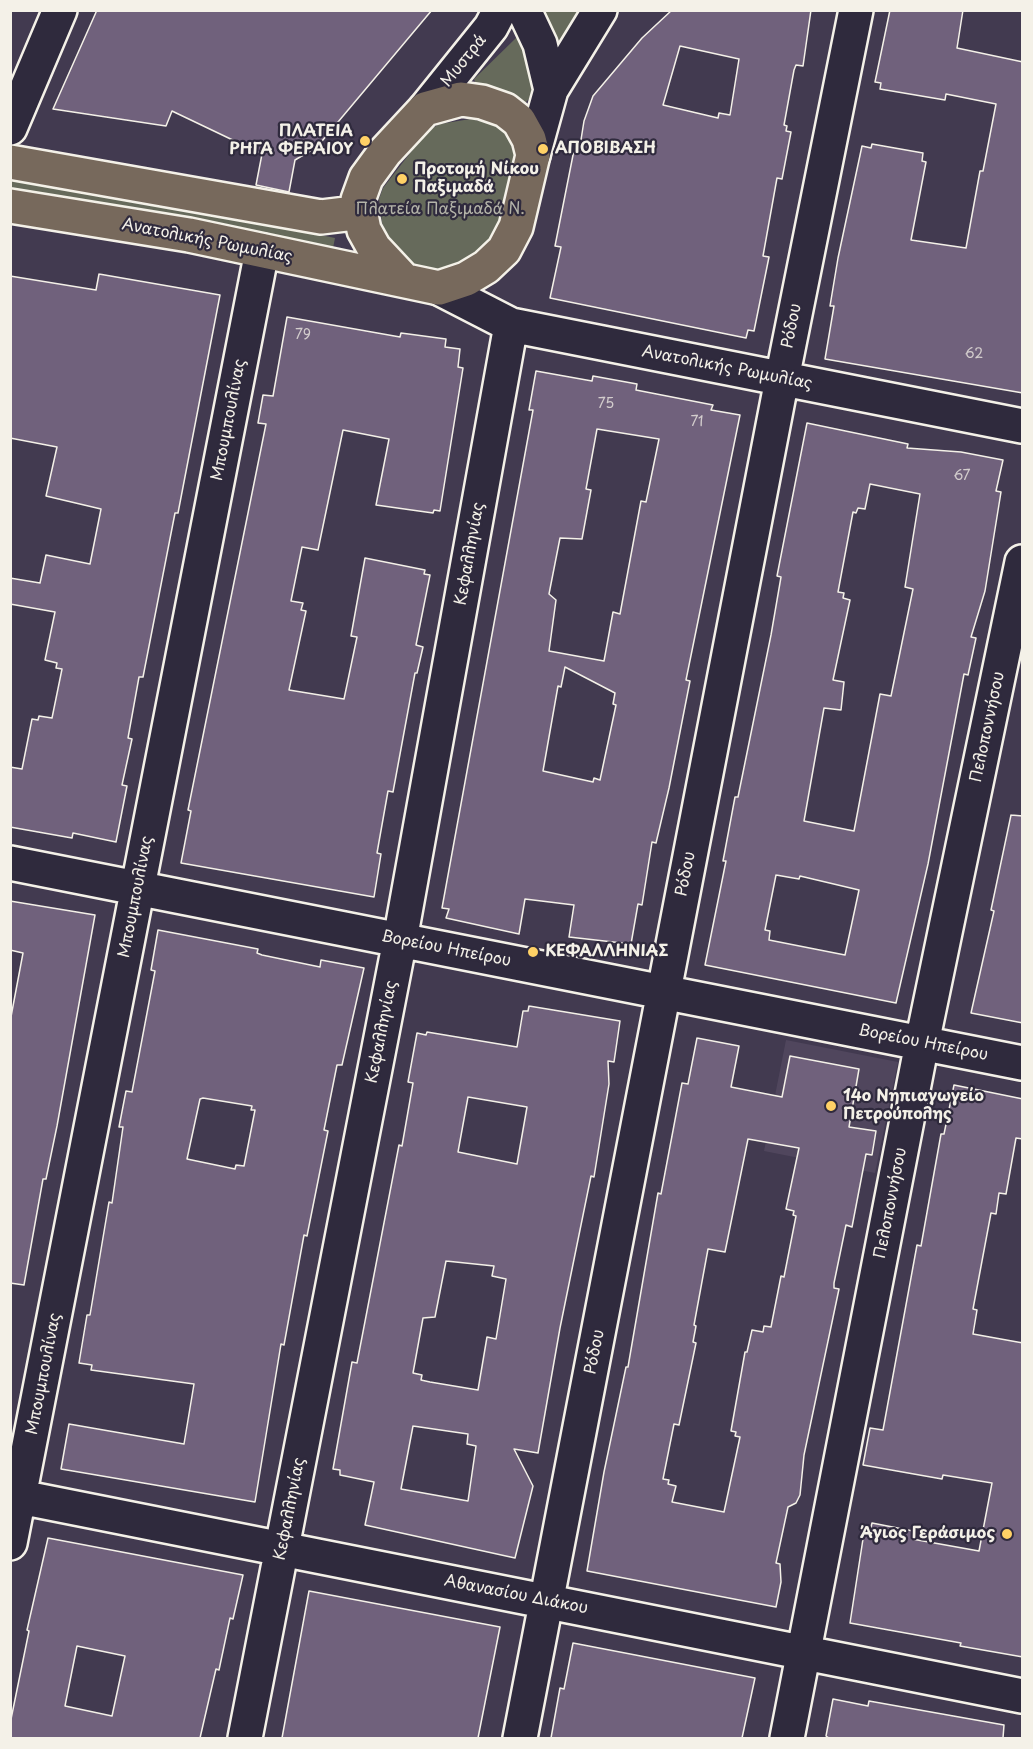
<!DOCTYPE html>
<html>
<head>
<meta charset="utf-8">
<style>
	body { margin:0 }
	#map { position:relative; width:1033px; height:1749px; overflow:hidden; background:#423a50; font-family:"Playpen Sans",sans-serif }
	canvas { display:block }
	.frame { position:absolute; inset:0; border:12px solid #f4f1e8; pointer-events:none }
</style>
</head>
<body>
<div id="map">
<canvas width="1033" height="1749"></canvas>
<div class="frame"></div>
</div>
<script>
const c = document.querySelector('canvas').getContext('2d');
c.lineJoin = 'round';
function fillPath(path, color) {
  c.fillStyle = color;
  c.fill(path, 'evenodd');
}
function toPath(rows) {
  const path = new Path2D();
  for (const r of rows) {
    path.moveTo(r[0], r[1]);
    for (let i = 2; i < r.length; i += 2) path.lineTo(r[i], r[i + 1]);
  }
  return path;
}
function stroke(path, color, width, dash) {
  c.strokeStyle = color;
  c.lineWidth = width;
  c.lineCap = dash ? 'butt' : 'round';
  c.setLineDash(dash || []);
  c.stroke(path);
}
function drawText(font, color, halo, rows, align = 'center') {
  c.font = font + ' "Playpen Sans",sans-serif';
  c.lineWidth = 4.5;
  c.setLineDash([]);
  c.textBaseline = 'middle';
  c.strokeStyle = halo;
  c.fillStyle = color;
  for (const [text, x, y, turn = 0] of rows) {
    c.save();
    c.translate(x, y);
    c.rotate((+turn || 0) * Math.PI / 180);
    c.textAlign = isNaN(turn) ? turn : align;
    if (halo) c.strokeText(text, 0, 0);
    c.fillText(text, 0, 0);
    c.restore();
  }
}
const built = toPath([
	[786,1040,898,1062,875,1173,764,1151]
]);
const green = toPath([
	[542,11,594,11,557,52,550,23],
	[516,38,522,40,531,74,532,96,522,106,477,87,474,79],
	[470,119,497,124,507,131,518,154,503,212,491,243,470,265,429,274,401,264,382,223,379,199,383,188,428,130,440,124],
	[11,175,137,197,335,238,332,253,11,195]
]);
const building = toPath([
	[97,10,432,10,317,147,295,160,289,192,256,185,262,154,172,111,166,126,53,109,97,10],
	[672,10,811,10,803,66,796,65,794,70,784,125,787,126,786,131,791,132,782,179,777,178,763,256,769,257,754,331,748,330,746,338,550,298,561,247,555,246,575,145,580,146,584,121,593,96,642,38,672,10],
	[680,46,739,59,730,115,719,113,718,118,663,105,680,46],
	[890,10,963,10,957,48,1023,62,1023,393,825,359,834,306,830,306,838,258,862,146,871,148,872,144,923,153,922,161,926,162,911,240,966,248,980,171,983,171,996,104,946,94,945,100,880,89,881,83,875,82,890,10],
	[99,274,220,295,178,513,175,513,143,677,139,677,128,738,132,739,122,785,127,786,116,842,73,833,72,838,10,827,10,767,22,769,32,719,38,720,39,716,52,718,62,669,56,668,57,663,45,660,55,612,10,604,10,578,40,583,46,555,90,564,101,509,46,496,57,447,10,438,10,276,96,290,99,274],
	[287,317,400,337,401,333,446,339,445,347,460,349,458,367,463,368,440,511,434,510,433,513,376,505,389,439,343,430,318,550,302,547,291,601,303,603,301,610,306,611,289,690,344,699,357,637,351,636,365,558,425,570,424,574,430,575,416,645,423,647,417,673,415,673,393,792,388,791,377,853,381,854,374,897,181,863,191,811,188,810,266,424,258,423,263,395,273,396,287,317],
	[536,371,592,381,593,376,637,384,636,390,713,405,711,410,740,415,686,680,690,681,669,788,656,843,652,842,642,905,638,904,631,944,569,937,574,905,525,899,519,934,446,918,449,909,442,908,533,410,529,410,536,371],
	[597,429,659,439,646,502,641,501,620,614,613,612,604,661,549,651,556,600,549,594,560,538,582,539,591,490,586,489,597,429],
	[565,667,615,693,613,704,616,705,600,780,594,778,593,782,543,771,558,686,561,687,565,667],
	[807,423,908,444,907,448,961,452,1003,460,996,491,1001,492,985,591,971,637,976,638,968,675,964,674,928,864,896,1003,705,965,726,861,723,861,735,797,738,797,771,635,781,577,777,576,807,423],
	[870,484,920,494,905,587,913,589,891,696,880,694,854,831,804,821,824,708,841,710,844,682,833,680,850,600,843,598,844,593,838,592,853,512,856,513,858,508,865,509,870,484],
	[776,875,799,879,800,876,859,890,845,955,769,940,770,931,765,930,776,875],
	[1011,815,1023,816,1023,1023,971,1013,994,911,991,910,1011,815],
	[10,901,95,915,57,1126,46,1179,43,1179,24,1285,10,1283,10,1022,23,953,10,950,10,901],
	[158,930,258,949,257,953,262,955,320,967,321,960,364,968,342,1065,337,1065,324,1130,328,1131,307,1236,304,1235,284,1345,281,1344,255,1502,61,1469,69,1424,184,1444,194,1384,91,1370,92,1365,79,1363,87,1315,90,1315,109,1202,112,1203,123,1127,119,1127,126,1091,132,1092,155,971,151,970,158,930],
	[203,1098,252,1106,251,1110,255,1110,244,1166,236,1165,235,1169,187,1159,200,1099,203,1098],
	[529,1006,620,1021,614,1062,608,1061,609,1084,594,1177,591,1176,560,1328,538,1453,514,1449,533,1486,515,1558,365,1525,374,1482,340,1475,340,1470,333,1469,352,1362,357,1363,399,1145,402,1146,413,1083,408,1082,417,1033,426,1035,427,1032,517,1047,523,1011,528,1011,529,1006],
	[468,1097,527,1107,517,1164,458,1152,468,1097],
	[446,1261,494,1266,492,1276,506,1279,496,1339,487,1337,478,1390,430,1382,421,1380,422,1375,413,1373,423,1318,435,1317,446,1261],
	[413,1426,468,1434,467,1444,476,1446,468,1501,401,1489,413,1426],
	[697,1038,739,1046,731,1087,782,1097,790,1056,859,1069,849,1127,876,1131,872,1155,866,1154,852,1227,846,1225,834,1283,834,1288,839,1289,804,1455,800,1495,796,1503,788,1507,776,1563,780,1564,781,1582,776,1607,587,1571,604,1472,626,1367,628,1367,658,1193,661,1194,682,1083,688,1084,697,1038],
	[748,1139,799,1148,786,1209,794,1211,793,1215,796,1216,784,1277,781,1276,771,1327,764,1326,763,1332,752,1330,747,1352,745,1352,731,1431,736,1432,735,1436,740,1437,724,1512,672,1502,676,1486,668,1484,669,1480,663,1479,674,1424,679,1425,696,1343,693,1342,696,1326,694,1325,708,1249,725,1252,748,1139],
	[954,1085,1023,1099,1023,1139,1016,1138,1006,1194,999,1193,996,1214,991,1213,973,1309,977,1310,973,1334,1023,1343,1023,1657,960,1646,961,1643,850,1623,865,1526,871,1527,872,1523,913,1531,912,1539,979,1551,992,1483,943,1475,942,1479,863,1465,870,1428,883,1430,917,1245,921,1246,941,1134,944,1134,954,1085],
	[48,1538,243,1575,233,1619,230,1618,219,1670,216,1669,200,1738,10,1738,10,1724,29,1631,27,1630,48,1538],
	[77,1646,125,1656,112,1716,65,1706,77,1646],
	[309,1591,500,1627,478,1738,282,1738,309,1591],
	[573,1643,755,1678,742,1738,551,1738,560,1688,564,1689,573,1643],
	[833,1699,868,1706,869,1701,1004,1725,1003,1738,829,1738,826,1736,833,1699]
]);
const minor = toPath([
	[524,10,540,44,551,90],
	[425,109,491,27,500,10],
	[10,128,60,10],
	[533,155,551,90,600,10],
	[439,288,511,325,1022,426],
	[10,863,1022,1063],
	[10,1495,1022,1696],
	[10,1543,262,251],
	[245,1738,400,940,511,325],
	[520,1738,782,379,856,10],
	[787,1738,922,1043,1022,562]
]);
const major = toPath([
	[10,162,321,217,346,214,359,209],
	[10,206,189,235,439,288,466,279,486,267,504,250,516,227,533,155,529,139,519,121,505,110,482,102,461,99,425,109,385,152,366,178,358,200,364,230,374,248,403,279]
]);
const markers = [
	[365,141,6,"#ffd166"],
	[543,149,6,"#ffd166"],
	[402,179,6,"#ffd166"],
	[533,952,6,"#ffd166"],
	[831,1106,6,"#ffd166"],
	[1007,1534,6,"#ffd166"]
];
const numberNames = [
	["79",303,335],
	["62",974,354],
	["75",606,404],
	["71",697,422],
	["67",962,476]
];
const streetNames = [
	["Μυστρά",464,61,-51],
	["Ανατολικής Ρωμυλίας",207,241,11],
	["Ρόδου",792,326,-79],
	["Ανατολικής Ρωμυλίας",727,368,11],
	["Μπουμπουλίνας",229,420,-79],
	["Κεφαλληνίας",470,554,-80],
	["Πελοποννήσου",988,727,-78],
	["Ρόδου",686,874,-79],
	["Μπουμπουλίνας",136,897,-79],
	["Βορείου Ηπείρου",446,949,11],
	["Κεφαλληνίας",382,1032,-79],
	["Βορείου Ηπείρου",923,1043,11],
	["Πελοποννήσου",891,1203,-79],
	["Ρόδου",595,1352,-79],
	["Μπουμπουλίνας",44,1374,-79],
	["Κεφαλληνίας",290,1509,-79],
	["Αθανασίου Διάκου",516,1595,11]
];
const poiNames = [
	["ΠΛΑΤΕΙΑ",353,132,"right"],
	["ΡΗΓΑ ΦΕΡΑΙΟΥ",353,150,"right"],
	["ΑΠΟΒΙΒΑΣΗ",555,149],
	["Προτομή Νίκου",414,170],
	["Παξιμαδά",414,188],
	["ΚΕΦΑΛΛΗΝΙΑΣ",545,952],
	["14ο Νηπιαγωγείο",843,1097],
	["Πετρούπολης",843,1115],
	["Άγιος Γεράσιμος",995,1534,"right"]
];
const parkNames = [
	["Πλατεία Παξιμαδά Ν.",440,210]
];
fillPath(built, '#50465d');
fillPath(green, '#666a5b');
fillPath(building, '#70617c');
stroke(building, '#f4f1e8', 1.5);
stroke(minor, '#f4f1e8', 38);
stroke(major, '#f4f1e8', 38);
stroke(minor, '#2f2a3d', 33);
stroke(major, '#77695c', 33);
for (const [x, y, r, color] of markers) {
  const dot = new Path2D();
  dot.arc(x, y, r, 0, 2 * Math.PI);
  c.fillStyle = color;
  c.fill(dot);
  stroke(dot, '#2f2a3d', 2);
}
drawText('14px', '#d3cdcd', null, numberNames);
drawText('16px', '#f4f1e8', '#2f2a3d', streetNames);
drawText('bold 16px', '#f4f1e8', '#2f2a3d', poiNames, 'left');
drawText('16px', '#b4b4a9', '#2f2a3d', parkNames);
</script>
</body>
</html>
